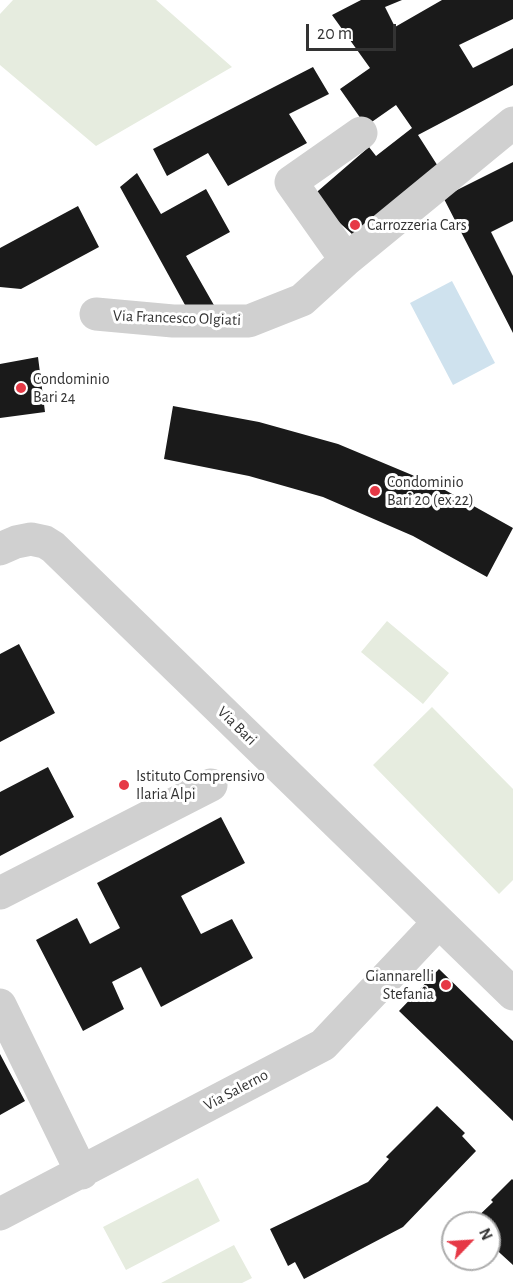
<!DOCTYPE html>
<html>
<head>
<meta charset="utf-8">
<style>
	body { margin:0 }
	#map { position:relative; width:513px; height:1283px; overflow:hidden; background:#fff; font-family:"Alegreya Sans",sans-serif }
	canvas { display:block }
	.north { position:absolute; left:441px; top:1211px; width:60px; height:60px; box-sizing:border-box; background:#fff; border:2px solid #adadad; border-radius:50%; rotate:65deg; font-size:16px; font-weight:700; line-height:24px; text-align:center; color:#333 }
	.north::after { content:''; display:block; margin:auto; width:21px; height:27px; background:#e63946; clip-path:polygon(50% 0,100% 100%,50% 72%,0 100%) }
	.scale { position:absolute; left:306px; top:24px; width:90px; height:27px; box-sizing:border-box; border:3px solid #333; border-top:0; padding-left:8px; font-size:18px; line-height:21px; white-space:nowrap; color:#333; -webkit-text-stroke:4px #fff; paint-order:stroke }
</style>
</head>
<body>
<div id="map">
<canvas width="513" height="1283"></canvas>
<div class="north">N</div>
<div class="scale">20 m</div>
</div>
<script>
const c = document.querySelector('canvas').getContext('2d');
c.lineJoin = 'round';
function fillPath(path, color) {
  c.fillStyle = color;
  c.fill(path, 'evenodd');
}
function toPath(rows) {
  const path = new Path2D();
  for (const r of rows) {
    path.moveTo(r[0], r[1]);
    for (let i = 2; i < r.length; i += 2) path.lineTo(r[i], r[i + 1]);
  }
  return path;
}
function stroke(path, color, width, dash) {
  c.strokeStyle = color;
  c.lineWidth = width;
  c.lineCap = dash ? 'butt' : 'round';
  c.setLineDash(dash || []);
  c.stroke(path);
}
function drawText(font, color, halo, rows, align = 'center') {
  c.font = font + ' "Alegreya Sans",sans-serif';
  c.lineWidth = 6;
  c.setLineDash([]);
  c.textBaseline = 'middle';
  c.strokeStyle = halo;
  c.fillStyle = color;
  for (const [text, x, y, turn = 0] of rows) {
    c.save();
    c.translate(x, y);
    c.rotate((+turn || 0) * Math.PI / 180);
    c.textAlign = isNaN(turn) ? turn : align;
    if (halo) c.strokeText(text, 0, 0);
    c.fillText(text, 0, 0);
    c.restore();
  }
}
const green = toPath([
	[13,0,156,0,232,67,96,146,0,65,0,14],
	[387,621,449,673,423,704,361,652],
	[432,707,513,789,513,880,499,894,373,765],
	[198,1178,220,1221,126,1270,103,1227],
	[234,1245,252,1278,242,1283,161,1283]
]);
const water = toPath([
	[452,281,495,363,453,385,410,303]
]);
const building = toPath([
	[361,0,402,0,385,7,395,27,442,0,513,0,513,19,459,45,473,68,513,48,513,85,418,135,441,171,352,234,311,197,369,147,376,156,412,128,396,105,366,126,340,89,370,68,332,15],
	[313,67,329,94,289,114,307,143,228,186,208,153,167,176,153,149],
	[513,162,513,221,491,232,513,276,513,333,443,197],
	[137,173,161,214,206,189,230,232,186,256,219,314,190,314,120,187],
	[78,206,99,247,21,289,0,287,0,248],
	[38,357,45,412,0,418,0,364],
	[173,406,259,422,338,444,436,485,513,528,487,577,413,536,323,497,249,476,164,459],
	[19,644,55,713,0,742,0,654],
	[48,767,74,817,0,856,0,792],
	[221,817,245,863,181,896,201,934,232,919,253,958,161,1007,141,967,112,982,124,1009,83,1031,36,940,77,918,90,944,120,928,97,883],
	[439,969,513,1041,513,1121,399,1011],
	[0,1054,25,1101,0,1115],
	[437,1106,465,1133,462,1136,476,1151,403,1227,304,1279,295,1262,288,1266,270,1229,368,1182,389,1159,386,1157],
	[512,1179,513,1180,513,1265,489,1243,489,1223,471,1223,493,1202,491,1200]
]);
const minor = toPath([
	[346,260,291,182,361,133],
	[96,314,173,321,249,321,302,300,346,260,513,123],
	[0,549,16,542,31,539,45,542,53,547,513,994],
	[0,893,211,785],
	[0,1005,82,1173],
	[0,1214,323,1045,439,922]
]);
const markers = [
	[355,225,6,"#e63946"],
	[21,388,6,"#e63946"],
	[375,491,6,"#e63946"],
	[124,785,6,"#e63946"],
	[446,985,6,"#e63946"]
];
const poiNames = [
	["Carrozzeria Cars",367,225],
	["Condominio",33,379],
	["Bari 24",33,397],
	["Condominio",387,482],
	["Bari 20 (ex 22)",387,500],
	["Istituto Comprensivo",136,776],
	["Ilaria Alpi",136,794],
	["Giannarelli",434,976,"right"],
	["Stefania",434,994,"right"]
];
const streetNames = [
	["Via Francesco Olgiati",177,318,2],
	["Via Bari",237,726,44],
	["Via Salerno",236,1090,-28]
];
fillPath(green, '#e6ecdf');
fillPath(water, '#cfe2ee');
fillPath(building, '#1a1a1a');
stroke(minor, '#d0d0d0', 33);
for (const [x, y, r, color] of markers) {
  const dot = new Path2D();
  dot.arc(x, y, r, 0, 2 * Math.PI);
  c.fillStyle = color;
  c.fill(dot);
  stroke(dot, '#fff', 2);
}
drawText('16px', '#333', '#fff', poiNames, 'left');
drawText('16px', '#333', '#fff', streetNames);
</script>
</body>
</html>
